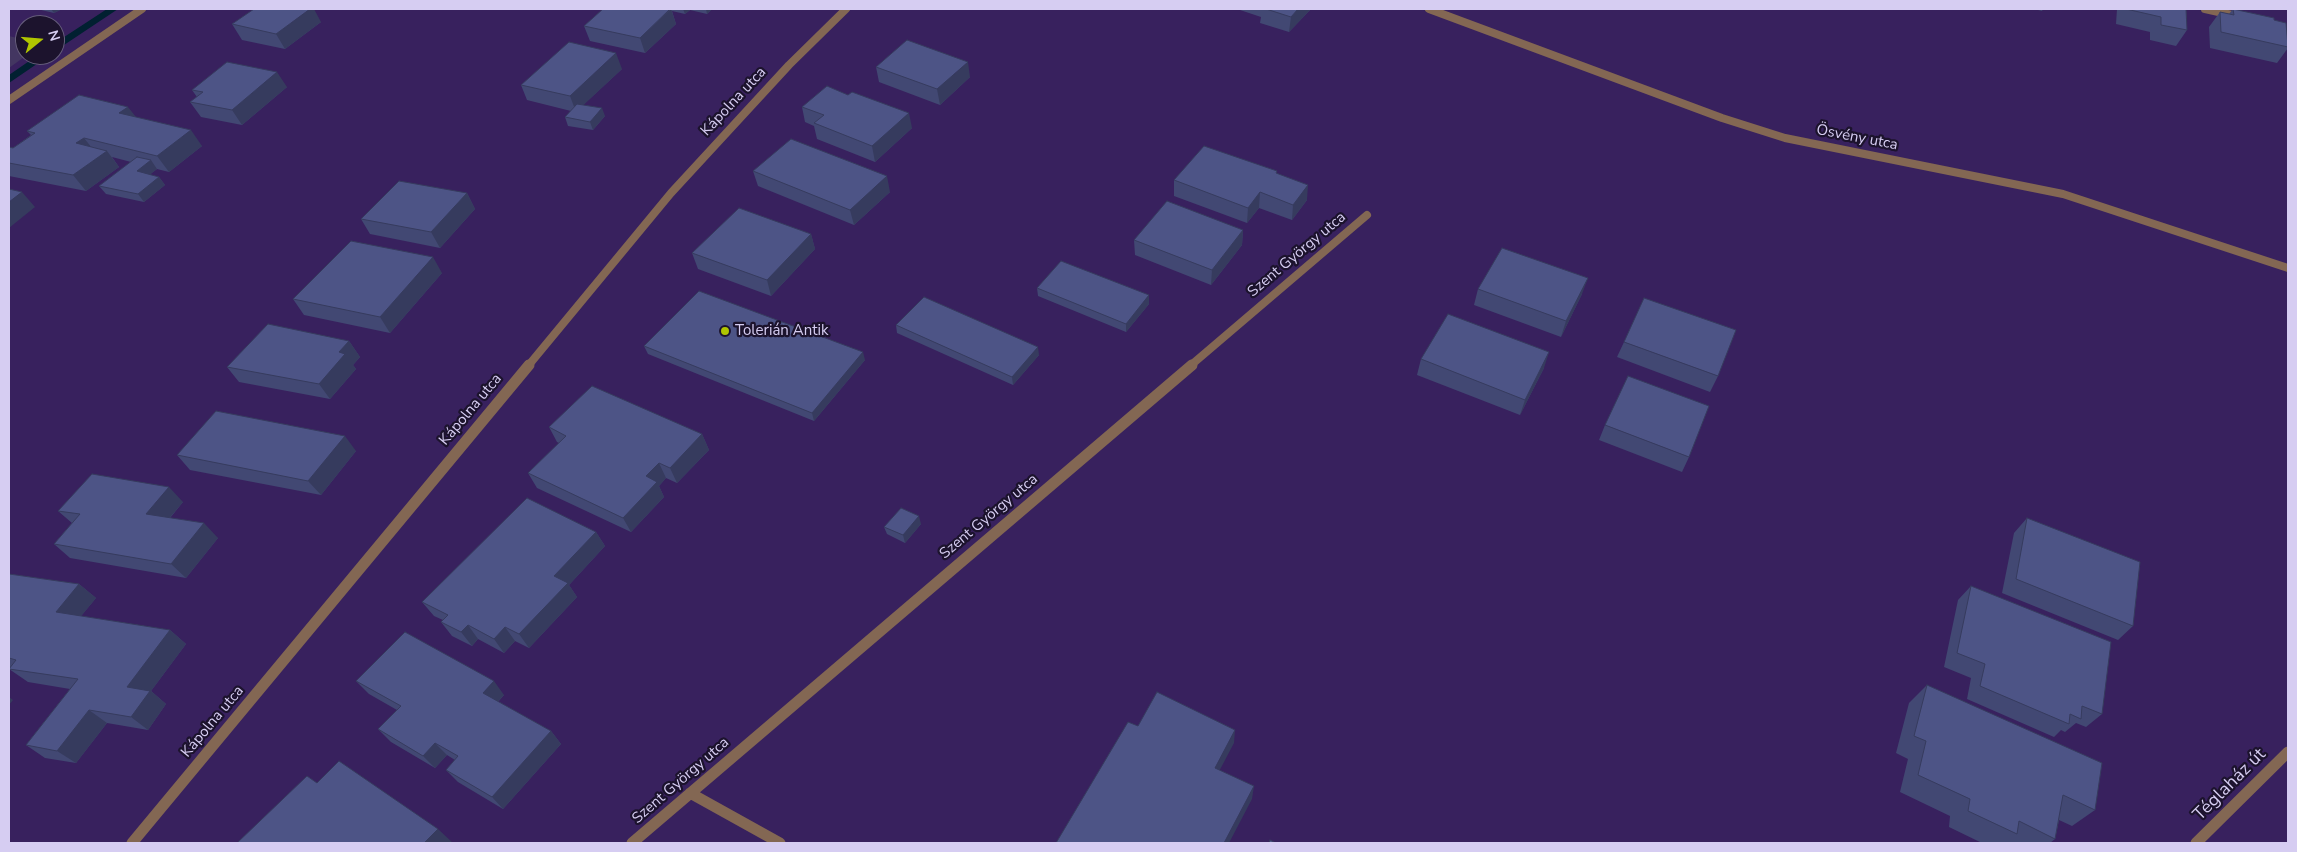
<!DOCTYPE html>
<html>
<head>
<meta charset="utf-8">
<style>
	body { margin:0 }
	#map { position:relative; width:2297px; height:852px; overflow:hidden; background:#38215e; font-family:"Nunito Sans",sans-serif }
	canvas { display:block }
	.frame { position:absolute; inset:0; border:10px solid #d6cdf2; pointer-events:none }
	.north { position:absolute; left:15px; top:15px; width:50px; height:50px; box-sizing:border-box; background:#1c132d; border:1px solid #665d7c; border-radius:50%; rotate:73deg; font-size:14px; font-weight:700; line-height:20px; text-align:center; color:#d6cdf2 }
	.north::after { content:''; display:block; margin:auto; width:18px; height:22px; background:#b0c500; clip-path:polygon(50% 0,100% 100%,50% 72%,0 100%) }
</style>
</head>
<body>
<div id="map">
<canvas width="2297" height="852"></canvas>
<div class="frame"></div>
<div class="north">N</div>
</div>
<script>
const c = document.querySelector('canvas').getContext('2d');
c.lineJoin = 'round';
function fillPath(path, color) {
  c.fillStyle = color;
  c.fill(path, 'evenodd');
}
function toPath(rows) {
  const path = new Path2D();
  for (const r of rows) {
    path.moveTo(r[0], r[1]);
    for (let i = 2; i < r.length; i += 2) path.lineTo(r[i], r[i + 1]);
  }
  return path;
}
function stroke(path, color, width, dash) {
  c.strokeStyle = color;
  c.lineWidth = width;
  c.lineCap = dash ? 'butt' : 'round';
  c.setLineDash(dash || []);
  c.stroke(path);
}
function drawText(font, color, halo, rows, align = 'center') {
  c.font = font + ' "Nunito Sans",sans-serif';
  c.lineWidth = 4.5;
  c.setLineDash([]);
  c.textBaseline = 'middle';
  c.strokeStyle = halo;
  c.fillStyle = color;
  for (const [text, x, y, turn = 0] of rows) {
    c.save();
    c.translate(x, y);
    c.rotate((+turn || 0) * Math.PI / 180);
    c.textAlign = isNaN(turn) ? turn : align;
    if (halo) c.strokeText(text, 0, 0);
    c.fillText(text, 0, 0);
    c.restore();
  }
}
const green = toPath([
	[9,36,25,40,25,55,27,55,9,68]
]);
const stream = toPath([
	[107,9,118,9,55,51,55,43,107,9],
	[38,55,50,55,9,83,9,75,38,55]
]);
const streetFar1 = toPath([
	[1429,9,1722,118,1785,138,2063,194,2288,268],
	[2205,9,2241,17],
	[9,100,142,9],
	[528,366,671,193,789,65,846,9],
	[1190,366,1367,215]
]);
const street = toPath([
	[690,793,780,843],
	[132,843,529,365],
	[632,843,1192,365],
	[2196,843,2288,752]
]);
const wall = toPath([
	[37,9,62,9,54,13],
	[603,9,712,9,707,14,690,10,685,14,672,11,676,24,645,53,590,41,584,26],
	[1237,9,1311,9,1289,32,1260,23,1261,17],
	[2034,9,2043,9,2042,11],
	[2117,9,2186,9,2187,30,2176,46,2150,40,2150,32,2116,24],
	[2233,9,2274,20,2288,43,2288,48,2277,63,2210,48,2209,27,2220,12,2229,14],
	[321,22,285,49,242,40,232,24],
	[876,67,970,77,940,105,879,82],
	[622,69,583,105,605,116,593,130,568,126,565,117,571,111,527,100,521,85],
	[287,87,242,125,201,117,190,102,197,97,192,90],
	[848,95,912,128,875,162,817,139,814,126,805,122,802,107],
	[136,117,202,146,169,172,157,169,149,175,159,177,165,185,144,202,106,194,99,186,131,162,112,157,119,167,86,191,9,176,9,147,13,148,31,135,27,131],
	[753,171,890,192,854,225,758,186],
	[1277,171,1277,173,1307,200,1292,220,1259,208,1247,223,1174,196,1174,180],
	[467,193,475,209,440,248,370,234,361,219],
	[1243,230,1242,245,1211,285,1135,255,1134,240],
	[811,234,815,249,771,296,698,269,692,253],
	[442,273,390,333,304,315,293,299],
	[1037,288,1149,304,1126,332,1038,296],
	[1478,289,1582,294,1561,337,1474,305],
	[896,325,1039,355,1013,385,897,333],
	[349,341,360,357,353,365,356,369,330,399,239,382,227,367],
	[1624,342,1718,376,1710,392,1617,357],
	[644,346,865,360,814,421,648,354],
	[1421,359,1544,368,1520,415,1417,375],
	[1605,425,1689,457,1682,472,1599,440],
	[549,427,702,434,709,450,677,483,666,478,659,486,664,497,631,532,537,488,528,473,559,443,557,442],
	[356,451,321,495,190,470,177,455],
	[183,502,170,518,218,538,186,578,70,558,54,544,72,523,58,511],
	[2027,518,2133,626,2118,640,2002,593,2014,533],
	[921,524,905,543,887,534,884,527],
	[596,532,605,546,569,585,577,597,529,648,515,641,504,653,478,639,472,646,452,636,441,622,443,620,434,616,422,602],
	[9,574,79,584,96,598,81,616,170,630,186,644,151,691,166,704,148,730,107,723,76,763,45,758,26,745,70,689,28,682,9,669],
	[1971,586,2102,714,2086,727,2076,723,2065,732,2061,730,2054,737,1967,699,1971,678,1944,667,1958,600],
	[356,681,504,695,498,702,551,731,561,744,503,809,458,782,446,770,455,760,447,755,435,768,391,742,378,729,397,710,369,694],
	[1927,685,2095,810,2072,826,2059,820,2055,839,2050,843,2009,843,2006,842,2004,843,1982,843,1949,827,1950,816,1900,792,1908,759,1896,753,1909,703]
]);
const shadedWall = toPath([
	[51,9,62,9,54,13],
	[310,9,314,9,321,22,285,49,276,34],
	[671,9,676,24,645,53,640,38],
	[683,9,689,9,690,10,685,14],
	[706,9,712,9,707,14],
	[1298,9,1311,9,1289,32,1291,17],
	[616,53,622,69,576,112,570,96],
	[968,62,970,77,940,105,937,89],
	[277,72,287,87,242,125,232,110],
	[128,107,140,122,119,113],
	[602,108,605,116,593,130,590,122],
	[909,113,912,128,875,162,872,146],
	[191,130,202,146,169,172,157,156],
	[84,138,96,153,76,143],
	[107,151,119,167,86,191,73,175],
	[151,160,157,169,143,180,137,171],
	[887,176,890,192,854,225,850,210],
	[159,177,165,185,144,202,138,194],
	[1308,185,1307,200,1292,220,1293,205],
	[22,192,35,207,9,228,9,202],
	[1260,192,1259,208,1247,223,1248,208],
	[467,193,475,209,440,248,431,232],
	[1243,230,1242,245,1211,285,1212,270],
	[811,234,815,249,771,296,767,280],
	[433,257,442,273,390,333,380,317],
	[1588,278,1582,294,1561,337,1566,321],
	[1149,295,1149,304,1126,332,1126,324],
	[349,341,360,357,353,365,356,369,330,399,319,384,339,352],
	[1038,347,1039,355,1013,385,1012,377],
	[863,352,865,360,814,421,812,413],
	[1549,352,1544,368,1520,415,1525,400],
	[702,434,709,450,677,483,670,468],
	[345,436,356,451,321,495,308,481],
	[659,463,666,478,659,486,664,497,631,532,623,518,646,476],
	[169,487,183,502,161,528,146,514],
	[919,516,921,524,905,543,903,535],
	[204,523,218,538,186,578,171,564],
	[596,532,605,546,569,585,577,597,529,648,519,634,554,576],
	[79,584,96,598,73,626,56,612],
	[468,625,478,639,472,646,461,632],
	[505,627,515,641,504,653,494,639],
	[170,630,186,644,151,691,166,704,148,730,131,717,127,687],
	[494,681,504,695,494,706,483,693],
	[9,697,13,700,9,705],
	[89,710,107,723,76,763,57,751],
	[1235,730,1234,743,1214,781,1215,768],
	[551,731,561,744,503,809,492,797],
	[435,743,447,755,435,768,423,756],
	[1254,786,1252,799,1229,843,1224,843],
	[438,829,453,843,424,843]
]);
const building = toPath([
	[254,9,310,9,276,34,232,24,254,9],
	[603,9,670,9,640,38,584,26,603,9],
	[1266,9,1298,9,1291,17,1266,9],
	[2126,9,2186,9,2187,30,2161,25,2161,17,2126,9],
	[2233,9,2274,18,2274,20,2286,23,2288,47,2221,32,2220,12,2234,15,2233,9],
	[907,40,968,62,937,89,876,67,907,40],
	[569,42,616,53,570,96,521,85,569,42],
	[227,62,277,72,232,110,190,102,203,92,192,90,227,62],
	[827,86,848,95,852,92,909,113,872,146,814,123,824,115,802,107,827,86],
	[79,95,128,107,119,113,191,130,157,156,84,138,76,143,107,151,73,175,9,163,9,147,13,148,35,133,27,131,79,95],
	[577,104,602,108,590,122,565,117,577,104],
	[791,139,887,176,850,210,753,171,791,139],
	[1204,146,1277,171,1276,173,1308,185,1293,205,1260,192,1248,208,1174,180,1204,146],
	[137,157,151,160,137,171,159,177,138,194,99,186,137,157],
	[399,181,467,193,431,232,361,219,399,181],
	[9,189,22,192,9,202,9,189],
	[1167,201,1243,230,1212,270,1134,240,1167,201],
	[739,208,811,234,767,280,692,253,739,208],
	[351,241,433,257,380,317,293,299,351,241],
	[1502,248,1588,278,1566,321,1478,289,1502,248],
	[1061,261,1149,295,1126,324,1037,288,1061,261],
	[699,291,863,352,812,413,644,346,699,291],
	[924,297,1038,347,1012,377,896,325,924,297],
	[1644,298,1736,330,1718,376,1624,342,1644,298],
	[1448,314,1549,352,1525,400,1421,359,1448,314],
	[268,324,349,341,339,352,345,354,319,384,227,367,268,324],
	[1628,376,1709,406,1689,457,1605,425,1628,376],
	[592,386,702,434,670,468,659,463,646,476,657,482,623,518,528,473,566,436,549,427,592,386],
	[216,411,345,436,308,481,177,455,216,411],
	[92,474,169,487,146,514,204,523,171,564,54,544,80,514,58,511,92,474],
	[527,498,596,532,554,576,568,583,519,634,505,627,494,639,468,625,461,632,441,622,448,615,422,602,527,498],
	[901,508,919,516,903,535,884,527,901,508],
	[2027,518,2140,562,2133,626,2016,579,2027,518],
	[9,574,79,584,56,612,170,630,127,687,150,691,131,717,89,710,57,751,26,745,78,679,9,669,16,660,9,658,9,574],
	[1971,586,2111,642,2102,714,2082,706,2081,719,2070,714,2069,724,1980,686,1985,664,1957,653,1971,586],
	[405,632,494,681,483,693,551,731,492,797,446,770,458,756,435,743,423,756,378,729,401,706,356,681,405,632],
	[1927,685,2102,763,2095,810,2063,795,2055,839,2019,821,2017,834,1968,811,1970,799,1918,775,1926,741,1914,736,1927,685],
	[1157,692,1235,730,1215,768,1254,786,1224,843,1056,843,1128,722,1138,726,1157,692],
	[339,761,438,829,424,843,237,843,307,776,317,783,339,761],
	[1270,840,1276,843,1269,843,1270,840]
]);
const markers = [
	[725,331,5,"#b0c500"]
];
const streetNames = [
	["Kápolna utca",734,102,-47],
	["Ösvény utca",1857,138,11],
	["Szent György utca",1297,255,-40],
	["Kápolna utca",471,410,-50],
	["Szent György utca",989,517,-40],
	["Kápolna utca",213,722,-50],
	["Szent György utca",681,781,-41]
];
const poiNames = [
	["Tolerián Antik",735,331]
];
const nearStreetnames = [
	["Téglaház út",2230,785,-45]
];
fillPath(green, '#433661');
fillPath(stream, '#012031');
stroke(streetFar1, '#836753', 8);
stroke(street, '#836753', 11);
fillPath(wall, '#424873');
fillPath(shadedWall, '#363b5e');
fillPath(building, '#4d5486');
stroke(building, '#363b5e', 1);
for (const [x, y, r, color] of markers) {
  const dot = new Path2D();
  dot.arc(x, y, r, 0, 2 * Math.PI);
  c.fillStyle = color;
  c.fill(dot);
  stroke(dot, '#1c132d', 2);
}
drawText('15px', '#d6cdf2', '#1c132d', streetNames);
drawText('15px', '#d6cdf2', '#1c132d', poiNames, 'left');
drawText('18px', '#d6cdf2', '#1c132d', nearStreetnames);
</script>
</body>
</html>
